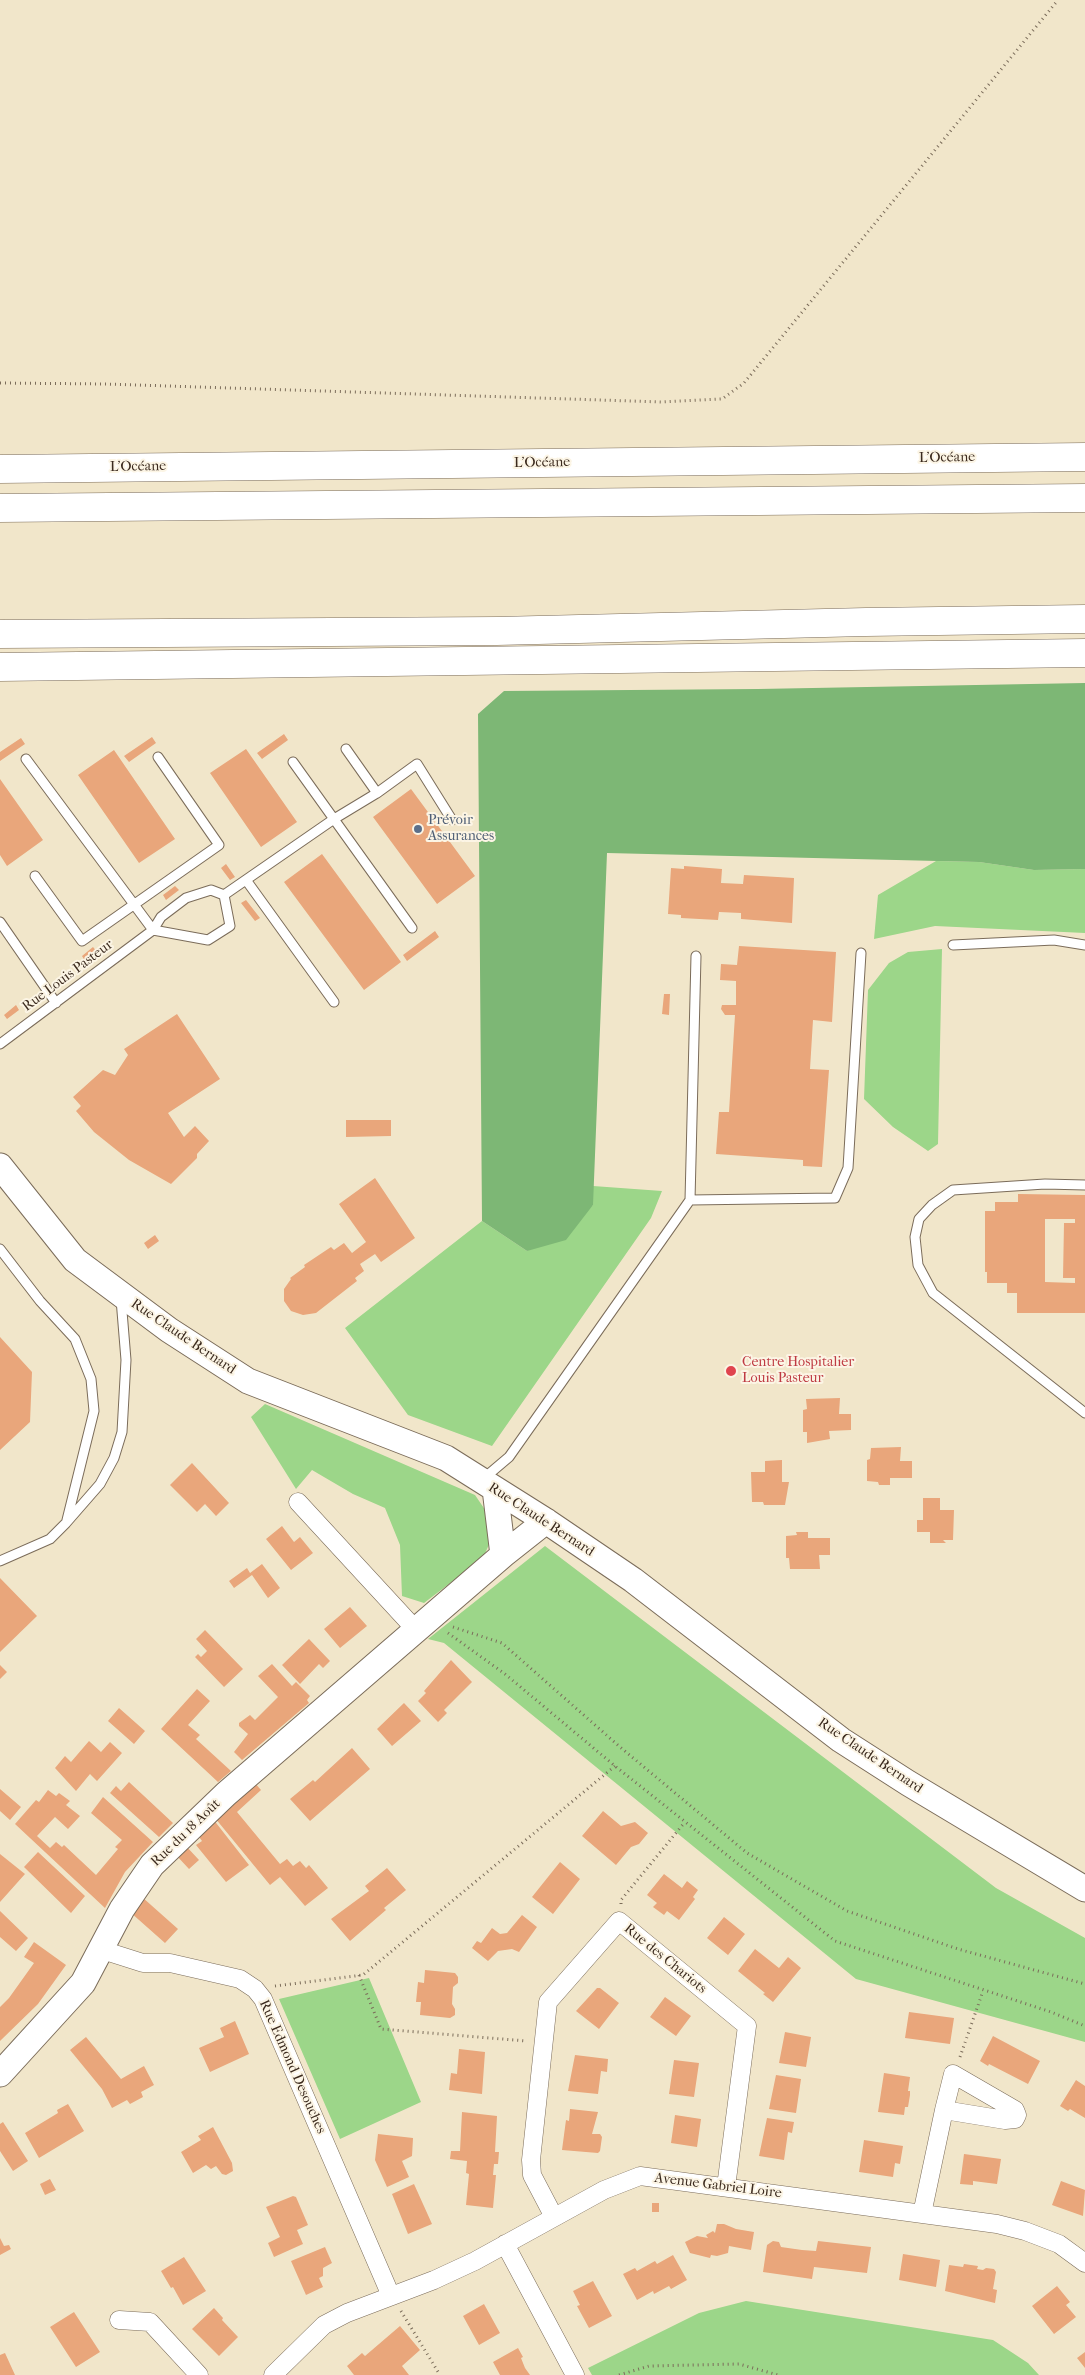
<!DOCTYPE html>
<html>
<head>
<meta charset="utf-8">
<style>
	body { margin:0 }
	canvas { display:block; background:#f1e6ca }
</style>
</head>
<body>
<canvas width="1085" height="2375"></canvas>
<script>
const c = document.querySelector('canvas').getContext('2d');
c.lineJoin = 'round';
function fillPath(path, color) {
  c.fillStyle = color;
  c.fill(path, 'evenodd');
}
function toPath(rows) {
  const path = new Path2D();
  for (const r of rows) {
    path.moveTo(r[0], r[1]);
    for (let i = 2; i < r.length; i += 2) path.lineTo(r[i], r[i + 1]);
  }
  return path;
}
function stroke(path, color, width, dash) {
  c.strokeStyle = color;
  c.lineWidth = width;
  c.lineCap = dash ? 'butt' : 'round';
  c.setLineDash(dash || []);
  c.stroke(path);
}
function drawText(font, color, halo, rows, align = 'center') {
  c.font = font + ' "IM FELL French Canon",serif';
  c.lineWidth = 4;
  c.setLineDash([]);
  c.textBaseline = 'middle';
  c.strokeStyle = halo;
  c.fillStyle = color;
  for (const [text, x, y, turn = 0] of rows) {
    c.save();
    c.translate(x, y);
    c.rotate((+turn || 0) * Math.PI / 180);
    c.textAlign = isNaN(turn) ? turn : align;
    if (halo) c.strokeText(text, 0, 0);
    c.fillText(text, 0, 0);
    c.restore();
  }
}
const green = toPath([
	[936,861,979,862,1034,870,1085,869,1085,933,935,926,874,939,878,895],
	[942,949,938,1144,928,1151,893,1127,864,1099,868,990,889,963,908,952],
	[593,1186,662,1191,651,1218,492,1446,408,1415,345,1328,482,1221,527,1251,593,1205],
	[265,1404,475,1495,492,1520,491,1540,483,1558,424,1603,402,1596,400,1545,385,1508,353,1494,312,1470,296,1489,251,1417],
	[545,1546,996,1888,1085,1938,1085,2042,856,1979,444,1643,428,1639],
	[369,1978,421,2102,340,2139,279,1999],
	[746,2301,993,2340,1028,2363,1039,2375,592,2375,588,2368,699,2313]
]);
const forest = toPath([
	[1085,683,1085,869,1034,870,979,862,607,853,593,1205,566,1240,527,1251,482,1221,478,714,504,691,758,689]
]);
const building = toPath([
	[284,734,288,740,262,759,257,753],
	[152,737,156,743,129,762,124,756],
	[21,738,25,744,0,761,0,752],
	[246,749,297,822,261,847,210,773],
	[114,750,175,839,139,863,78,775],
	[0,779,43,840,7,866,0,855],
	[411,789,475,876,437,904,373,817],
	[322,854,401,962,364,990,284,882],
	[226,864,235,877,230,880,221,868],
	[684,866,722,869,721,883,743,884,744,875,794,878,792,923,741,919,741,913,719,912,718,920,681,918,681,915,668,914,671,868,684,869],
	[175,886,179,890,166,900,163,895],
	[246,900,260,918,255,921,241,903],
	[435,931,439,937,407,961,403,955],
	[739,946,836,952,832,1022,813,1020,810,1069,829,1070,822,1167,803,1166,803,1160,716,1154,719,1112,729,1112,735,1015,725,1015,721,1009,722,1005,736,1005,736,981,720,980,721,964,737,965],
	[93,947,97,952,85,961,82,956],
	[664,994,670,994,669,1015,662,1014],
	[16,1005,19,1010,7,1019,4,1015],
	[177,1014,220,1079,168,1113,184,1137,195,1126,209,1141,197,1154,197,1158,171,1184,129,1160,94,1132,76,1111,81,1106,73,1097,103,1070,115,1075,128,1055,124,1049],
	[346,1120,391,1120,391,1136,346,1137],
	[375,1178,415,1238,381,1262,375,1254,360,1264,364,1271,355,1278,357,1281,316,1313,303,1315,291,1311,284,1301,284,1289,291,1279,290,1278,305,1267,304,1265,331,1247,334,1250,344,1243,352,1253,366,1242,339,1204],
	[1018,1194,1085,1195,1085,1313,1017,1313,1017,1293,1007,1293,1007,1283,987,1283,987,1272,985,1272,985,1211,995,1211,995,1202,1018,1202],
	[1045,1219,1075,1219,1075,1223,1064,1223,1063,1278,1075,1278,1075,1283,1045,1282],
	[155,1235,159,1241,148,1249,144,1243],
	[0,1337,32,1372,30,1422,0,1450],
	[840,1398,839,1414,851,1414,851,1430,829,1431,830,1439,807,1443,807,1432,803,1432,803,1410,807,1409,806,1399],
	[901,1447,900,1461,912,1461,912,1478,890,1478,890,1485,879,1485,878,1482,867,1481,867,1460,870,1459,871,1448],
	[782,1460,782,1482,789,1482,785,1505,764,1505,763,1502,752,1502,751,1472,765,1472,765,1461],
	[192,1463,229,1503,216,1516,205,1504,197,1512,170,1485],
	[923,1498,940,1498,940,1510,954,1510,953,1540,943,1540,946,1543,930,1543,930,1532,917,1532,917,1520,923,1520],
	[282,1526,294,1542,300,1537,313,1553,291,1570,266,1539],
	[796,1532,808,1532,808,1538,830,1538,830,1555,819,1555,820,1569,790,1569,789,1558,786,1558,786,1536,797,1535],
	[262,1564,280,1588,268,1598,252,1575,234,1588,229,1581,247,1568,250,1573],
	[0,1578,37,1616,0,1652],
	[350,1607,367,1626,340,1648,324,1629],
	[205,1630,243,1669,224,1687,195,1657,198,1654,201,1657,207,1651,196,1639],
	[309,1639,330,1661,323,1668,319,1664,300,1684,282,1665],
	[451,1660,472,1682,444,1710,447,1713,438,1722,418,1701,426,1693,424,1691],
	[272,1664,292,1686,296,1682,310,1696,307,1700,309,1703,242,1760,234,1752,248,1734,239,1726,239,1723,250,1715,255,1720,278,1697,258,1676],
	[0,1665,7,1672,0,1679],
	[197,1689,210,1701,188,1725,200,1735,196,1739,231,1771,218,1782,161,1729],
	[404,1703,421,1721,392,1746,377,1729],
	[119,1708,145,1731,134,1744,108,1721],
	[89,1741,101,1752,110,1742,122,1753,97,1781,90,1774,76,1791,55,1768,65,1756,71,1762],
	[352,1748,370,1769,310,1821,290,1799,313,1780,315,1782],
	[129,1782,173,1823,159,1837,110,1793,116,1786,121,1791],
	[254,1782,261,1790,237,1812,280,1864,287,1859,293,1866,300,1861,306,1868,309,1865,328,1888,305,1906,280,1877,270,1885,215,1818],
	[0,1789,21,1807,10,1820,0,1811],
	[48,1790,56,1796,59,1793,70,1801,66,1805,80,1816,68,1829,55,1817,37,1836,50,1848,56,1842,62,1847,64,1845,96,1875,118,1849,115,1847,122,1840,91,1813,103,1797,153,1842,125,1872,105,1908,15,1824,36,1800,39,1802],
	[603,1811,621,1826,635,1822,648,1833,639,1844,631,1847,616,1865,582,1836],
	[213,1819,249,1865,226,1882,196,1845,202,1841,197,1834],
	[186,1846,199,1860,189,1869,176,1855],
	[38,1852,85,1896,71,1913,24,1867],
	[0,1854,25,1874,0,1902],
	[560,1862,580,1879,553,1914,532,1897],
	[387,1868,406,1890,384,1908,386,1910,350,1941,331,1919,369,1891,365,1886],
	[664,1874,682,1888,687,1881,698,1890,693,1897,695,1899,679,1920,667,1911,664,1915,653,1907,657,1903,647,1895],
	[142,1897,178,1929,165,1943,130,1912],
	[0,1911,28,1938,16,1951,0,1937],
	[522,1915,537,1927,519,1952,512,1949,498,1951,488,1961,472,1948,477,1941,481,1943,492,1928,500,1934,507,1933],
	[724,1917,745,1934,728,1955,707,1938],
	[34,1942,66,1965,38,2004,0,2041,0,2007,9,1998,34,1963,24,1957],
	[755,1949,779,1968,788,1957,801,1968,773,2002,763,1994,765,1993,738,1971],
	[425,1970,455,1973,458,1977,458,1983,453,1987,452,2004,455,2009,455,2015,450,2018,420,2015,421,2002,416,2002,418,1982,424,1983],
	[597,1988,600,1988,619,2003,599,2029,576,2011],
	[665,1997,691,2016,676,2036,650,2017],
	[909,2012,954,2018,950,2044,905,2038],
	[235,2021,249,2054,210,2072,199,2048,224,2037,220,2028],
	[785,2032,811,2037,806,2067,779,2063],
	[993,2036,1040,2061,1028,2084,989,2064,988,2066,980,2061],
	[86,2037,121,2079,144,2066,154,2085,141,2092,143,2097,130,2104,127,2100,112,2108,102,2089,70,2050],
	[459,2049,485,2052,482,2094,449,2090,451,2073,457,2074],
	[575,2055,608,2059,607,2072,601,2071,598,2094,568,2091],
	[674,2060,699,2063,694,2097,669,2094],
	[884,2073,910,2077,908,2091,910,2091,910,2095,908,2107,905,2107,904,2115,878,2112],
	[776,2075,801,2079,796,2113,769,2109],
	[1076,2080,1085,2086,1085,2118,1070,2109,1068,2111,1060,2106],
	[68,2104,84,2131,39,2158,25,2133,58,2113,57,2110],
	[570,2109,598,2112,592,2134,600,2134,602,2137,600,2151,598,2153,562,2150,566,2120,569,2121],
	[462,2112,497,2116,495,2152,499,2152,498,2164,494,2164,493,2175,496,2175,493,2208,466,2205,469,2174,466,2173,467,2161,450,2159,451,2151,460,2151],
	[675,2115,701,2119,697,2147,671,2143],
	[767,2118,794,2122,792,2133,788,2132,784,2160,759,2156],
	[3,2122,28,2161,13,2171,0,2151,0,2124],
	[213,2127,232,2163,233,2171,226,2175,222,2174,216,2166,211,2169,206,2165,193,2173,181,2152,201,2140,198,2136],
	[378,2134,413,2138,412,2156,402,2161,409,2177,387,2187,375,2160],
	[864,2140,903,2146,900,2164,895,2163,893,2177,859,2172],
	[964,2154,1001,2159,997,2184,973,2181,973,2185,960,2184],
	[50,2179,56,2190,45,2195,40,2184],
	[1061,2181,1085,2190,1083,2216,1052,2205],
	[414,2184,432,2224,408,2234,392,2194],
	[293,2196,296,2197,308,2225,297,2230,303,2244,274,2257,268,2243,280,2237,266,2207],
	[652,2203,659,2203,659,2212,652,2212],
	[717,2224,724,2224,736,2229,754,2232,751,2250,729,2246,728,2253,717,2256,711,2255,710,2258,690,2253,685,2242,697,2236,708,2238,706,2235,713,2231,715,2233],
	[0,2238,4,2246,9,2245,11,2249,0,2255],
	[773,2241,779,2242,781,2247,802,2250,816,2251,818,2241,871,2247,867,2273,814,2267,812,2279,763,2272,767,2245],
	[325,2247,332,2263,323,2268,323,2276,319,2278,323,2287,306,2295,291,2261],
	[903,2254,940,2260,936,2287,899,2280],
	[673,2255,687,2280,671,2289,669,2286,654,2294,653,2291,637,2300,623,2274,635,2268,637,2271,655,2261,657,2264],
	[184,2257,206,2291,183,2305,173,2287,171,2288,161,2271],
	[964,2264,978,2266,977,2269,983,2270,986,2268,994,2269,996,2272,993,2289,997,2290,995,2303,945,2291,949,2265,963,2267],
	[593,2281,612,2316,589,2328,577,2306,580,2305,573,2291],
	[1057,2286,1070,2302,1066,2305,1076,2317,1054,2334,1032,2306],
	[484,2304,500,2333,479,2345,463,2316],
	[214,2308,223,2318,222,2320,238,2337,219,2356,192,2329],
	[74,2312,100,2352,76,2367,50,2327],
	[400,2326,420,2350,402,2366,409,2375,354,2375,347,2366,362,2353,365,2356],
	[518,2348,523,2357,521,2358,525,2368,530,2375,500,2375,493,2362],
	[1085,2352,1085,2368,1077,2358],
	[5,2353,15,2375,0,2375,0,2355]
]);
const path = toPath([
	[0,383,106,384,662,402,722,399,744,383,1058,0],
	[453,1627,502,1643,620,1747,747,1853,847,1911,958,1949,1085,1984],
	[448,1633,505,1674,615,1766,835,1941,1051,2012,1085,2026],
	[621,1904,621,1900,685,1822],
	[359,1975,381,2029,526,2041],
	[275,1986,363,1975,615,1766],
	[960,2057,983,1991],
	[401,2311,440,2375],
	[619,2375,649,2366,739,2364,778,2375]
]);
const lane = toPath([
	[26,759,153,930],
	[293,762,412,928],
	[377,793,417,764,452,820],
	[35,876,82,941,219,845,158,757],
	[246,880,334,1002],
	[224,895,334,819,377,793,346,749],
	[0,922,56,1003],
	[953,945,1054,940,1085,945],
	[0,1044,153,930,161,917,186,898,211,890,224,895,230,926,208,940,153,930],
	[1085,1185,1045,1184,953,1190,932,1205,919,1219,915,1237,918,1265,933,1293,1085,1413],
	[690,1200,835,1198,848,1168,861,953],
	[0,1249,40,1301,75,1339,91,1379,94,1411,67,1520],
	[483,1479,509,1457,690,1200,696,956],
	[0,1561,50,1539,66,1523,100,1484,114,1458,122,1432,126,1360,121,1299]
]);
const street = toPath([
	[298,1502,416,1630],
	[99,1949,143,1963,170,1963,240,1979,255,1989,263,1999,391,2296],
	[922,2214,944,2110,953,2074,1010,2107,1015,2110,1017,2115,1015,2119,1005,2120,944,2110],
	[554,2217,532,2175,531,2160,548,2002,619,1921,747,2026,726,2187],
	[505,2244,575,2375],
	[119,2320,150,2322,199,2375],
	[273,2375,324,2325,347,2313,434,2280,475,2261,604,2190,640,2176,997,2224,1025,2231,1059,2244,1085,2263]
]);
const secondary = toPath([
	[0,1166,75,1260,169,1330,248,1381,446,1458,546,1521,633,1580,841,1740,908,1783,1085,1889],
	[495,1489,503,1555],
	[0,2074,83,1983,122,1909,152,1865,226,1794,503,1555,546,1521]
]);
const primary = toPath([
	[0,634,497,631,866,622,1085,619],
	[0,667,1085,653]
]);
const highway = toPath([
	[0,469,1085,457],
	[0,508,1085,498]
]);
const markers = [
	[418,829,5,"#5c6f8a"],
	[731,1371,6,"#e0444e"]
];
const streetNames = [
	["L’Océane",947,458,-1],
	["L’Océane",542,463,-1],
	["L’Océane",138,467,-1],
	["Rue Louis Pasteur",68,976,-37],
	["Rue Claude Bernard",183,1337,34],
	["Rue Claude Bernard",541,1520,33],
	["Rue Claude Bernard",870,1756,34],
	["Rue du 18 Août",186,1833,-44],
	["Rue des Chariots",665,1959,39],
	["Rue Edmond Desouches",292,2067,66],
	["Avenue Gabriel Loire",718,2186,7]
];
const serviceNames = [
	["Prévoir",428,821],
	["Assurances",428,837]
];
const healthNames = [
	["Centre Hospitalier",742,1363],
	["Louis Pasteur",742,1379]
];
fillPath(green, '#9cd689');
fillPath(forest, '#7db775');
fillPath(building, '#e9a67b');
stroke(lane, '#7b6c5a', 11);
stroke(street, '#7b6c5a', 19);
stroke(secondary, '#7b6c5a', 27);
stroke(primary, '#7b6c5a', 29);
stroke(highway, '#7b6c5a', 29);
stroke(path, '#7b6c5a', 3, [1, 4]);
stroke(lane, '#fff', 9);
stroke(street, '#fff', 18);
stroke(secondary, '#fff', 25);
stroke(primary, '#fff', 28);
stroke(highway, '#fff', 28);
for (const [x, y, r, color] of markers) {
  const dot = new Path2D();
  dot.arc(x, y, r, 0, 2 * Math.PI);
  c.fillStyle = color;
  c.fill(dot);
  stroke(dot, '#fcf5e5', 2);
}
drawText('14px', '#3b2a1e', '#fcf5e5', streetNames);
drawText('14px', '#4e5e75', '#fcf5e5', serviceNames, 'left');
drawText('14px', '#be3a42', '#fcf5e5', healthNames, 'left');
</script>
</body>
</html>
